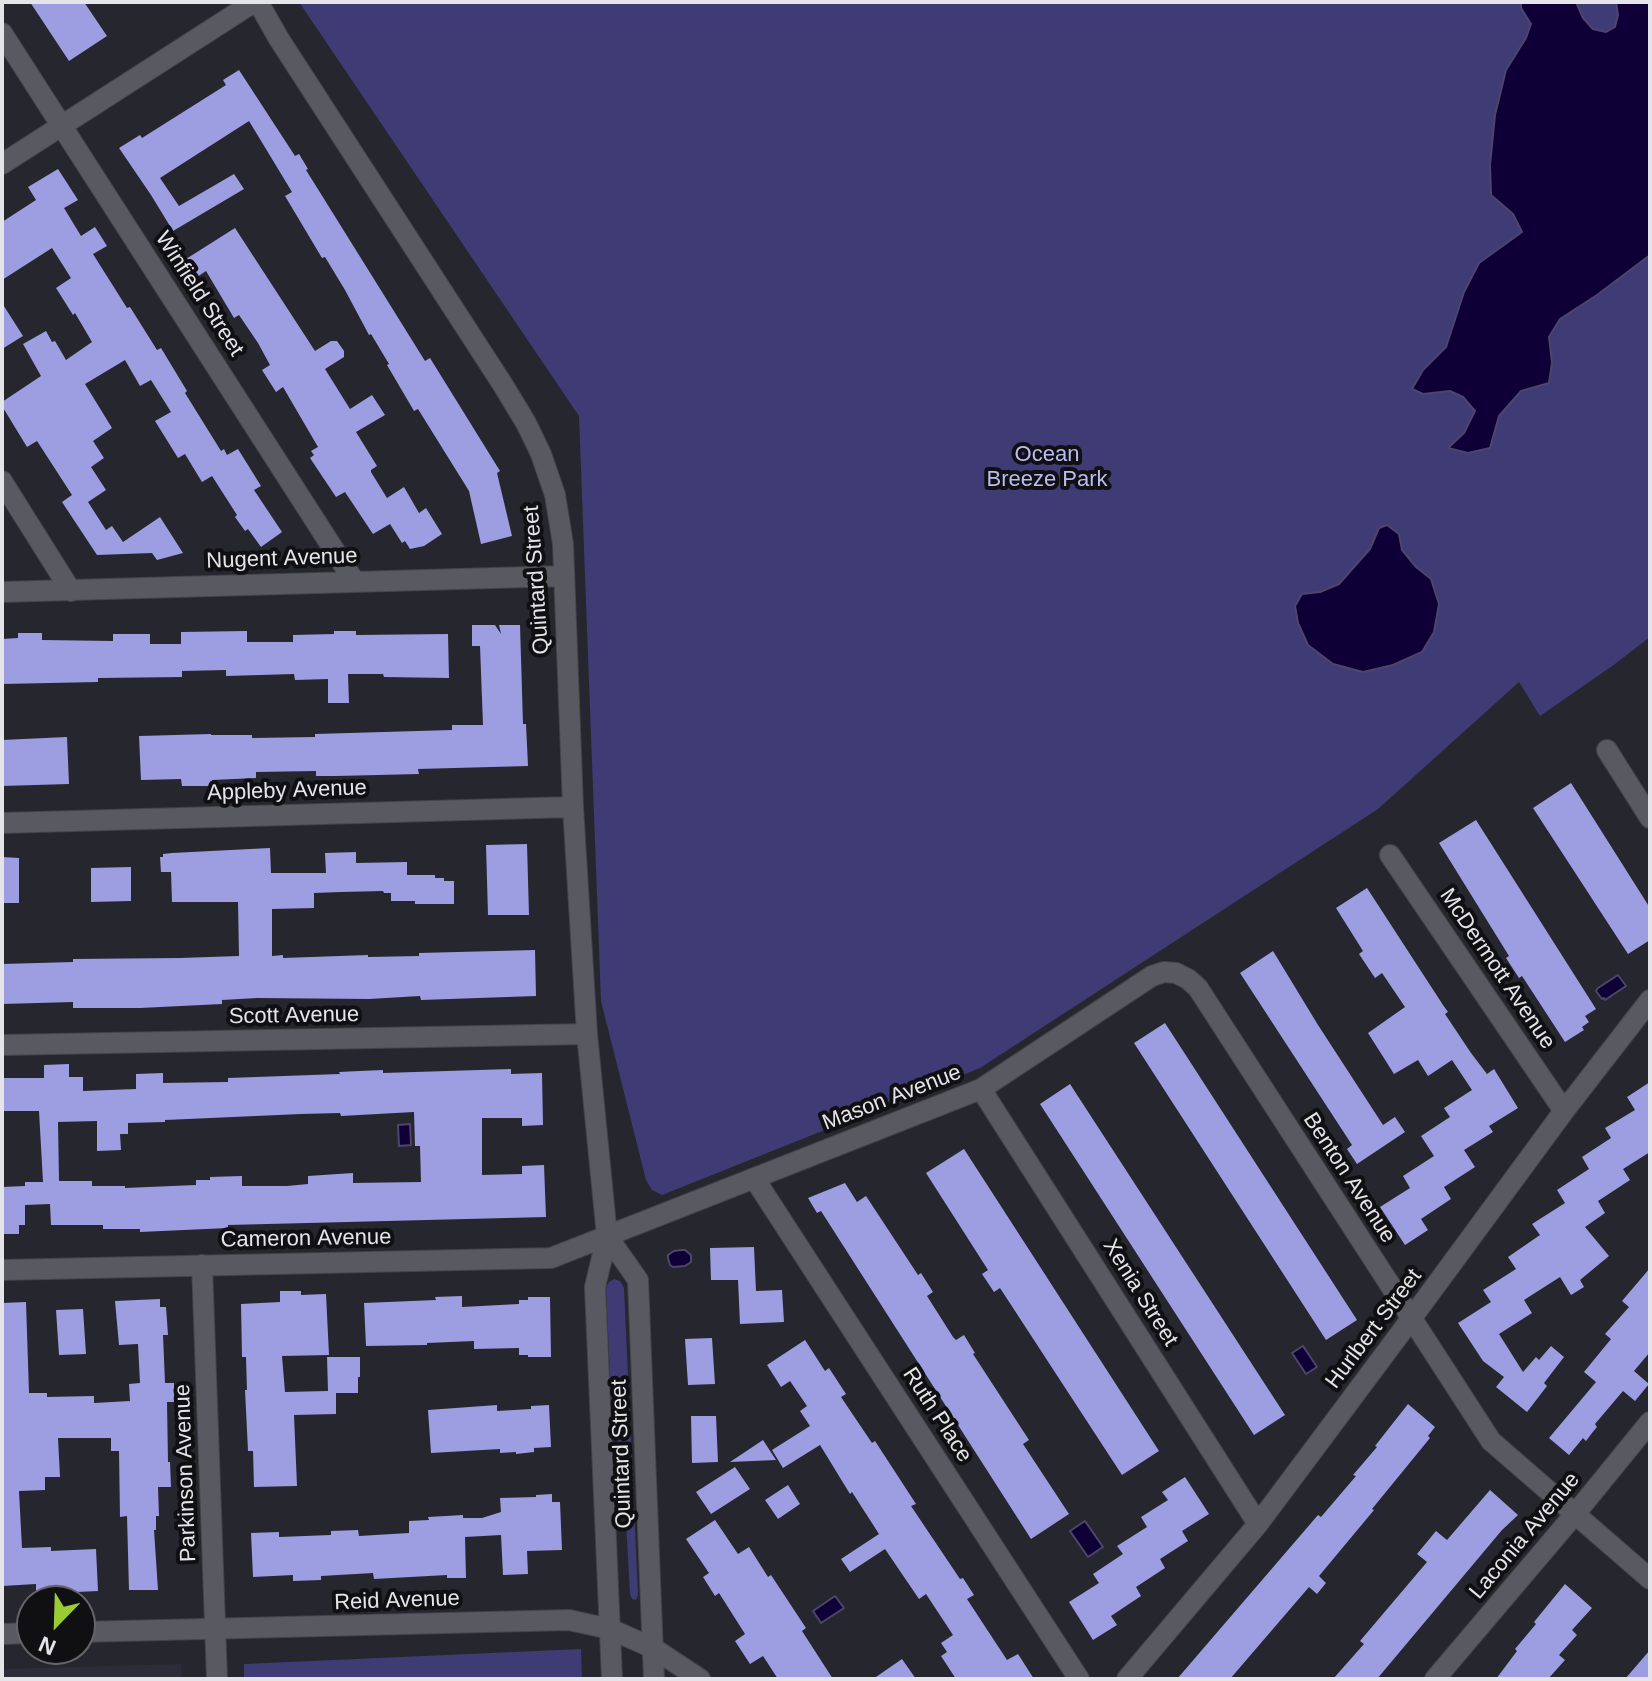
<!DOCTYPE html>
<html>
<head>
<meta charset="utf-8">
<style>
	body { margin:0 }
	#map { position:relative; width:1652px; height:1681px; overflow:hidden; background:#26272e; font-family:Arial,sans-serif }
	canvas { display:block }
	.frame { position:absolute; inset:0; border:4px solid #e4e4e9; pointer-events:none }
	.north { position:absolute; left:16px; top:1585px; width:80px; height:80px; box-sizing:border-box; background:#101013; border:2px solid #656569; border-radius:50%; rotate:203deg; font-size:22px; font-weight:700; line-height:32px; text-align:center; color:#e4e4e9 }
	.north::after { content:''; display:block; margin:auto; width:28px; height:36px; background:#9acb34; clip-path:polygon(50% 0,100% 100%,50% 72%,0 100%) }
</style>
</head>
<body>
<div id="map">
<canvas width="1652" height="1681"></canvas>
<div class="frame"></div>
<div class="north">N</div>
</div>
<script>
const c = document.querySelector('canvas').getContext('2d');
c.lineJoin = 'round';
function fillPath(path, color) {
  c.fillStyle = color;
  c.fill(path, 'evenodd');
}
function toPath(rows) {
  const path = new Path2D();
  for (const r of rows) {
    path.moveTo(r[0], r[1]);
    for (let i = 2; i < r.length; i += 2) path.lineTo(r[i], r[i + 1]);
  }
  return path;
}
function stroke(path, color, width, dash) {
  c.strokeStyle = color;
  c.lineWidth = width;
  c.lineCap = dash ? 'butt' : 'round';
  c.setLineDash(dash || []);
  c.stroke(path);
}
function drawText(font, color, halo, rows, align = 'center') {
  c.font = font + ' Arial,sans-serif';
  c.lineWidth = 8;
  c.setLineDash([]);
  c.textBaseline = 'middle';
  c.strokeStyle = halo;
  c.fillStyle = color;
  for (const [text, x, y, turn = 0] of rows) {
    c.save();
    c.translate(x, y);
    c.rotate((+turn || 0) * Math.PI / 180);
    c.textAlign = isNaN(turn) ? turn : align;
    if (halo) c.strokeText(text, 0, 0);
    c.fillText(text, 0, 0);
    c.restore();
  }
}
const built = toPath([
	[181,1664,182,1679,2,1679,2,1669]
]);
const green = toPath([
	[299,2,1650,2,1650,637,1615,664,1540,716,1519,682,1378,809,980,1068,662,1195,652,1190,646,1180,601,1001,579,416],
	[614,1279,620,1281,624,1288,638,1595,636,1600,632,1599,630,1594,624,1485,611,1399,606,1287,609,1282],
	[581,1649,582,1679,244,1679,244,1664]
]);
const water = toPath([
	[1521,2,1576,2,1583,18,1593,29,1606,32,1615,27,1618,15,1616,2,1650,2,1650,255,1597,295,1560,319,1549,337,1552,363,1549,383,1521,391,1499,416,1490,448,1468,453,1448,448,1464,433,1475,411,1463,397,1450,391,1423,394,1412,389,1423,370,1446,347,1464,292,1479,263,1522,232,1513,214,1491,195,1490,165,1495,115,1506,70,1526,38,1531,24,1521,8,1521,2],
	[1387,525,1399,534,1402,550,1416,567,1431,579,1439,604,1434,632,1422,652,1393,665,1363,672,1333,664,1308,645,1298,623,1295,606,1302,594,1320,592,1339,584,1370,549,1379,528,1387,525],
	[1618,975,1626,986,1605,1000,1604,998,1602,999,1596,991,1598,988,1618,975],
	[410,1124,411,1145,399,1146,398,1125,410,1124],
	[682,1250,685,1250,691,1255,691,1262,685,1266,673,1267,670,1265,668,1258,668,1255,674,1251,682,1250],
	[1303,1346,1317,1367,1306,1374,1292,1353,1303,1346],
	[1085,1521,1103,1547,1088,1557,1070,1531,1085,1521],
	[835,1596,844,1608,821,1623,813,1611,835,1596]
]);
const building = toPath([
	[30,2,84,2,107,36,69,61],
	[239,70,295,156,299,154,308,169,306,170,425,361,430,358,500,471,497,473,512,536,481,544,469,491,418,409,414,411,387,365,389,364,371,334,369,335,345,290,325,257,322,258,285,196,292,192,249,121,160,178,179,206,234,174,244,189,173,231,151,195,119,148,140,135,142,138,226,85,223,80],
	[58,169,78,200,64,208,81,236,95,227,107,246,93,254,127,308,130,307,157,350,161,348,187,391,185,393,221,451,224,449,227,455,238,449,261,486,254,490,282,532,261,547,248,529,245,531,235,517,237,515,212,476,202,482,185,454,178,458,155,421,171,412,151,380,140,386,125,360,85,384,112,428,93,441,104,458,91,467,106,490,88,502,106,530,112,526,123,542,160,517,183,553,157,560,152,553,97,555,62,502,72,495,37,441,27,447,2,406,2,402,41,376,23,344,46,331,52,342,55,341,66,360,92,342,75,313,73,315,56,288,71,278,52,248,2,280,2,222,36,200,28,187],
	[235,228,315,351,331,341,337,341,344,351,344,357,325,369,350,409,372,395,385,415,356,432,377,466,371,470,371,472,387,498,404,487,419,513,426,508,442,534,424,546,410,549,405,541,402,543,390,524,373,534,345,492,336,497,310,458,314,455,311,451,318,447,283,387,276,392,262,370,270,365,258,343,239,315,234,318,206,271,197,277,186,259],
	[2,303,23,336,2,349],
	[472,625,495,625,501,634,499,625,520,625,523,724,526,724,528,766,418,769,419,774,336,776,316,776,316,771,256,772,256,778,212,780,212,786,182,786,181,779,141,780,139,736,211,734,211,735,252,735,252,738,315,737,315,734,452,730,452,725,483,725,480,646,472,646],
	[247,631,247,642,293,642,293,635,334,634,334,631,356,631,356,635,448,634,449,678,384,677,383,674,348,674,349,703,328,703,328,679,295,680,294,674,226,676,226,670,182,671,182,677,98,678,98,682,2,684,2,639,18,638,18,633,42,633,42,640,113,641,113,634,150,634,150,644,181,644,181,632],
	[67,737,69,784,2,786,2,740],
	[1571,783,1650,908,1650,940,1628,954,1533,808],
	[1476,820,1596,1009,1585,1016,1589,1022,1582,1027,1584,1030,1565,1042,1522,976,1519,978,1506,958,1509,956,1439,843],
	[527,844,529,915,488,915,486,845],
	[270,848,271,873,326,873,325,853,356,852,356,863,407,862,407,875,435,875,435,878,444,878,444,881,454,881,454,904,415,904,415,901,391,901,391,893,384,893,383,891,341,892,314,893,314,908,272,909,272,956,283,955,283,958,368,955,368,957,419,956,419,953,535,950,536,996,421,1000,420,996,369,999,257,998,222,1000,222,1004,140,1008,73,1008,73,1002,2,1004,2,964,73,962,73,959,180,958,239,956,238,902,172,902,171,872,161,872,160,857,163,857,163,854,172,853],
	[2,857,19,858,19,903,2,903],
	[131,867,131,901,91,902,91,868],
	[1367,888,1443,1005,1448,1012,1445,1014,1471,1053,1487,1074,1494,1069,1518,1108,1489,1126,1493,1132,1464,1150,1475,1167,1444,1187,1451,1199,1421,1219,1428,1230,1405,1245,1380,1207,1410,1188,1403,1176,1434,1156,1421,1136,1450,1117,1444,1108,1472,1090,1452,1060,1428,1076,1418,1060,1394,1074,1368,1033,1405,1007,1382,973,1375,978,1359,954,1363,951,1336,908],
	[1273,951,1318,1025,1383,1125,1395,1117,1405,1132,1357,1164,1347,1149,1352,1145,1240,973],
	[1165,1023,1357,1320,1326,1340,1134,1043],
	[69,1064,69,1077,83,1077,83,1091,136,1089,136,1074,163,1073,163,1083,228,1082,228,1078,340,1074,339,1072,360,1071,383,1070,383,1073,511,1069,511,1074,542,1073,543,1125,522,1126,522,1118,482,1118,482,1175,522,1174,522,1166,544,1165,546,1217,228,1225,228,1228,140,1232,140,1229,103,1229,103,1225,51,1225,50,1204,25,1205,25,1225,19,1225,19,1234,2,1234,2,1187,25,1186,25,1182,43,1182,39,1111,2,1111,2,1078,44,1078,44,1065],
	[414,1112,415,1146,420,1146,421,1182,353,1183,353,1173,308,1176,308,1184,287,1186,242,1186,242,1176,210,1177,210,1180,196,1180,196,1185,125,1188,125,1186,92,1186,92,1181,59,1181,58,1122,97,1121,97,1151,121,1150,120,1134,128,1134,128,1123,165,1122,165,1120,301,1114,340,1113,341,1116],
	[1650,1082,1650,1152,1623,1169,1630,1180,1598,1201,1605,1213,1585,1227,1609,1256,1580,1280,1584,1287,1571,1295,1560,1277,1524,1300,1532,1313,1499,1334,1523,1372,1536,1357,1539,1360,1551,1346,1564,1357,1544,1383,1547,1386,1527,1412,1496,1387,1504,1377,1483,1361,1458,1323,1491,1302,1483,1290,1516,1269,1508,1257,1540,1235,1532,1224,1565,1203,1557,1190,1589,1169,1582,1157,1611,1138,1605,1128,1635,1110,1627,1097],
	[1070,1084,1285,1415,1254,1435,1040,1104],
	[964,1149,1159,1451,1122,1475,1000,1288,994,1292,982,1274,988,1270,926,1173],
	[845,1183,857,1202,866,1196,918,1275,921,1273,933,1292,927,1296,953,1337,956,1340,964,1335,975,1353,973,1354,1029,1440,1023,1444,1069,1514,1031,1539,821,1211,817,1213,808,1198],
	[754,1247,756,1291,782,1290,784,1322,740,1324,738,1280,711,1280,710,1248],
	[1650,1268,1650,1352,1634,1371,1649,1384,1635,1401,1623,1391,1595,1424,1597,1427,1592,1433,1586,1441,1583,1438,1569,1455,1549,1438,1596,1382,1584,1372,1611,1339,1605,1334,1629,1307,1622,1301],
	[280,1291,301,1291,301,1295,326,1294,329,1355,282,1356,285,1392,328,1391,327,1357,360,1357,360,1377,358,1377,358,1393,336,1393,336,1414,294,1415,297,1486,254,1487,253,1451,248,1451,245,1390,247,1390,246,1357,242,1357,241,1304,280,1302],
	[462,1296,462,1307,519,1304,519,1300,528,1300,528,1297,550,1297,551,1357,528,1357,528,1355,519,1355,519,1348,474,1349,474,1341,427,1343,427,1345,366,1346,364,1303,436,1300,435,1297],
	[160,1299,160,1307,166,1307,168,1335,163,1335,165,1383,174,1383,174,1402,167,1402,168,1462,170,1462,171,1487,158,1487,159,1516,156,1516,156,1530,154,1530,158,1590,129,1590,127,1516,120,1517,119,1451,111,1451,111,1438,58,1438,60,1477,45,1477,45,1490,19,1491,22,1548,51,1547,51,1551,96,1549,98,1591,55,1593,55,1590,36,1591,36,1584,2,1586,2,1303,26,1302,29,1393,47,1393,47,1397,94,1396,94,1403,130,1401,129,1384,140,1383,138,1344,119,1345,115,1301],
	[83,1309,86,1354,59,1355,56,1310],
	[712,1338,715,1384,688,1385,685,1339],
	[805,1340,825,1371,829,1368,846,1394,841,1397,872,1443,875,1441,916,1504,911,1506,960,1579,963,1578,974,1595,967,1599,1007,1660,1018,1654,1034,1679,956,1679,941,1656,947,1652,941,1643,953,1635,926,1594,919,1599,885,1549,850,1572,841,1559,879,1534,852,1492,850,1494,820,1445,783,1468,772,1450,810,1426,800,1411,807,1406,790,1381,781,1387,767,1365],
	[1408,1404,1435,1427,1428,1436,1430,1438,1372,1509,1374,1510,1319,1576,1326,1583,1317,1594,1309,1587,1230,1679,1177,1679,1318,1515,1321,1517,1356,1476,1353,1475,1377,1447,1375,1446],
	[497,1405,497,1411,531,1409,531,1406,549,1405,551,1447,534,1448,534,1452,516,1454,516,1452,500,1453,500,1449,431,1453,428,1410],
	[691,1416,716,1416,718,1462,692,1463],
	[763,1440,776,1460,730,1462],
	[735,1467,750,1489,711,1514,696,1492],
	[1185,1477,1209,1514,1182,1531,1188,1541,1160,1559,1165,1568,1136,1587,1141,1596,1111,1616,1117,1625,1093,1640,1069,1602,1099,1583,1093,1574,1123,1554,1117,1546,1147,1527,1141,1517,1168,1500,1162,1492],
	[788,1485,800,1504,778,1519,765,1500],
	[1490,1490,1518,1515,1502,1530,1377,1679,1333,1679,1364,1644,1360,1641,1427,1562,1417,1554,1436,1531,1447,1540],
	[552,1494,552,1502,560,1502,562,1550,527,1551,528,1574,503,1575,501,1535,465,1537,466,1578,447,1578,447,1575,374,1579,373,1573,321,1576,321,1580,293,1581,293,1575,253,1577,251,1533,279,1532,279,1537,331,1535,331,1531,358,1530,359,1536,409,1533,409,1521,429,1520,428,1517,463,1515,463,1518,482,1518,501,1512,500,1498,536,1497,536,1495],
	[715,1520,738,1554,749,1547,768,1577,771,1575,806,1628,802,1631,833,1679,778,1679,763,1656,750,1664,735,1641,745,1634,719,1593,715,1596,703,1577,709,1573,686,1539],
	[1565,1584,1592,1608,1572,1630,1577,1635,1559,1655,1565,1660,1548,1679,1496,1679,1517,1651,1515,1649,1536,1624,1534,1622],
	[1650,1650,1650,1679,1625,1679],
	[902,1659,916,1679,873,1679]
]);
const minor = toPath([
	[258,2,279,39,503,385,526,423,541,454,555,495,563,544,573,807,587,1034,607,1236,595,1287,612,1679],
	[2,33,354,581],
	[2,164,254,2],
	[2,481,71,591],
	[2,592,564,576],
	[1607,750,1650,818],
	[2,823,573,807],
	[1390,855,1564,1111],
	[2,1045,587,1034],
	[981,1089,1258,1524],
	[754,1178,1079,1679],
	[607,1236,638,1280,654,1679],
	[202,1265,217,1679],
	[2,1270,551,1258,981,1089,1152,976,1164,972,1176,973,1188,979,1198,988,1491,1441,1650,1579],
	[80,1632,569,1620,610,1629,653,1648,700,1679],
	[2,1634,32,1633],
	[1127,1679,1258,1524,1411,1319,1564,1111,1650,1000],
	[1435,1679,1575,1514,1650,1422]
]);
const streetNames = [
	["Winfield Street",199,294,57],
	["Nugent Avenue",282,559,-2],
	["Quintard Street",537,580,-94],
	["Appleby Avenue",287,791,-2],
	["McDermott Avenue",1497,969,56],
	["Scott Avenue",294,1016,-1],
	["Mason Avenue",892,1098,-21],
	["Benton Avenue",1349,1178,57],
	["Cameron Avenue",306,1239,-1],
	["Xenia Street",1140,1293,58],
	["Hurlbert Street",1374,1329,-53],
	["Ruth Place",937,1415,57],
	["Quintard Street",622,1454,-92],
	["Parkinson Avenue",186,1473,-92],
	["Laconia Avenue",1525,1536,-50],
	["Reid Avenue",397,1601,-2]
];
const parkNames = [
	["Ocean",1047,455],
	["Breeze Park",1047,480]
];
fillPath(built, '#2d2d3a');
fillPath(green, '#3f3b75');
fillPath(water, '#0e0036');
stroke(water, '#4e446c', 2);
fillPath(building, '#9d9de2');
stroke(minor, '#434349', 22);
stroke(minor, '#595962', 20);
drawText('22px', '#e4e4e9', '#101013', streetNames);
drawText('22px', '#babbf2', '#101013', parkNames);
</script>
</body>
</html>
